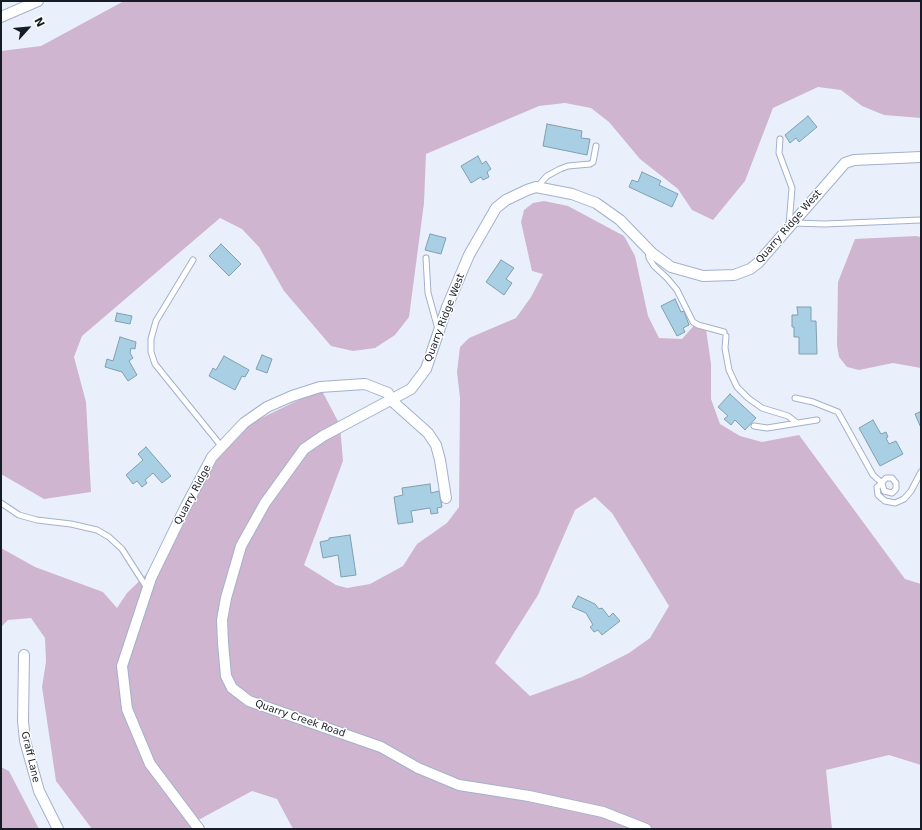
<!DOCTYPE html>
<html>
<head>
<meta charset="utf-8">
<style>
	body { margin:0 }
	#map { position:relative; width:922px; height:830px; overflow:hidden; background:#eaf0fb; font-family:"DejaVu Sans",sans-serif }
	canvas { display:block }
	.frame { position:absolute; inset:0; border:2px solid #161c25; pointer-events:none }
	.north { position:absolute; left:8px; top:8px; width:40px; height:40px; -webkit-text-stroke:3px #fff; paint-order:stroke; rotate:63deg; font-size:11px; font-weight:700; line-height:16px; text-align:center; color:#161c25 }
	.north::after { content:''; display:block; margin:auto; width:14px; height:18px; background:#161c25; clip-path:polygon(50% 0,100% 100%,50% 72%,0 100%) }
</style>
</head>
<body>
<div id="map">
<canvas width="922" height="830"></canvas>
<div class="frame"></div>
<div class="north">N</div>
</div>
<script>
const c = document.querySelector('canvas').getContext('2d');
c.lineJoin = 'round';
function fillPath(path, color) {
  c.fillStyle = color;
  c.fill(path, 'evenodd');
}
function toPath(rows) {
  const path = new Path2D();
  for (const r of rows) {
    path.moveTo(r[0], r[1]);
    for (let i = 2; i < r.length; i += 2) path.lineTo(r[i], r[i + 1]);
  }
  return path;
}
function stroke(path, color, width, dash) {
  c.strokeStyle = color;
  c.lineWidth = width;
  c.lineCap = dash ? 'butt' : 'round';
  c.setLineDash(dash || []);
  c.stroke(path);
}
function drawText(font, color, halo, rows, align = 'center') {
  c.font = font + ' "DejaVu Sans",sans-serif';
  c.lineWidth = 3;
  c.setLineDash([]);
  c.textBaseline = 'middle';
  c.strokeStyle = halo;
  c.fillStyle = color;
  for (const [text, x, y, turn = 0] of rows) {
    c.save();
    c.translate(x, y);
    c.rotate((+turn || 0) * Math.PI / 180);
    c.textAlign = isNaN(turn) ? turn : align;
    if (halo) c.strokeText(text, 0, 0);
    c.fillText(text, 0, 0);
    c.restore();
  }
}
const green = toPath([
	[124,1,921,1,921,118,884,115,862,106,841,90,818,87,773,108,745,181,713,220,692,210,678,189,640,159,609,122,591,108,565,103,539,106,426,154,424,203,409,317,395,335,375,348,353,351,331,346,284,291,259,247,242,229,220,218,82,336,74,357,86,402,91,492,44,499,1,474,1,51,41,46],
	[544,201,568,206,624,236,635,256,648,316,659,338,682,339,698,321,706,329,711,364,711,399,720,424,740,436,762,442,799,435,905,579,921,584,921,765,889,755,826,770,832,829,293,829,277,799,252,791,191,824,191,829,92,829,56,781,42,687,46,662,45,638,31,618,8,620,1,627,1,548,35,567,103,592,117,608,127,593,159,562,233,432,321,389,340,425,343,461,304,565,336,585,347,588,370,584,403,566,417,544,447,523,459,507,460,398,457,372,460,347,469,338,516,318,531,297,543,274,532,271,521,222,524,210,533,203],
	[595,497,612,513,669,606,650,638,629,653,582,677,530,696,495,663,538,595,575,510],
	[916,236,921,237,921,368,893,363,859,370,847,367,839,357,837,345,838,282,855,239],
	[1,767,9,771,39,829,1,829]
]);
const building = toPath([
	[808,116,817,127,799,142,796,138,790,143,785,135,808,116],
	[547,124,582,131,581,138,590,139,587,155,543,146,547,124],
	[478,156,482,164,486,161,491,169,487,172,489,177,483,180,481,177,471,183,461,166,478,156],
	[642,172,661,181,659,185,678,194,672,207,629,187,632,180,638,182,642,172],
	[430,234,446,238,441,254,425,250,430,234],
	[221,244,241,264,229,276,209,256,221,244],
	[501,260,514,268,506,279,512,283,504,295,486,282,501,260],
	[675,299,681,312,684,311,689,325,683,328,685,332,677,336,661,306,675,299],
	[797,307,811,307,811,321,816,321,817,354,799,354,799,337,794,337,794,327,792,327,792,315,798,315,797,307],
	[117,313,132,316,130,324,115,321,117,313],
	[120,337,136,342,135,349,131,348,130,353,133,358,129,361,137,375,128,381,122,372,105,367,107,359,113,361,120,337],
	[262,355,272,359,267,373,256,369,262,355],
	[224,356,249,370,245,377,242,376,235,390,209,376,213,368,216,370,224,356],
	[730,394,756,418,745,430,735,420,731,425,724,419,728,416,718,407,730,394],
	[920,412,921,415,921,428,915,414,920,412],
	[873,420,881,434,886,432,888,437,886,438,889,444,896,441,903,454,880,466,859,428,873,420],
	[146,447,171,476,162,483,153,473,145,480,147,483,142,487,137,481,133,484,126,475,143,460,138,454,146,447],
	[430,484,431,493,439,491,442,507,437,508,438,513,431,514,430,508,411,511,413,522,398,524,394,497,403,495,402,488,430,484],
	[350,535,356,575,341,577,338,555,323,558,320,542,329,540,329,538,350,535],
	[578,596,595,604,599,609,602,608,609,617,613,613,620,621,602,635,598,630,594,632,590,627,593,625,586,613,572,607,578,596]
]);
const lane = toPath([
	[780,139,779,153,792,188,789,225],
	[537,187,547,176,560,169,568,166,590,164,593,162,596,146],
	[793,223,825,224,921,220],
	[648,250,649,258,654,266,667,278,677,290,693,322,698,325,724,332],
	[426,258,428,293,438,329],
	[193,260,156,321,151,339,151,352,155,364,222,447],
	[726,336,725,348,729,370,737,387,748,398,762,408,788,416,797,423],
	[795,398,813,402,838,412,873,475,882,483,884,491,892,493,896,489,896,483,892,478,886,478,884,480,882,483,877,487,878,495,885,501,895,503,904,499,911,491,921,472],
	[754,426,767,428,817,420],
	[1,503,19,515,37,520,71,524,97,530,109,537,122,549,147,588]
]);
const street = toPath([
	[1,17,38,1],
	[24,655,23,721,25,741,39,791,58,829],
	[199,829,150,764,127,709,122,666,151,578,186,506,212,457,244,423,267,407,292,396,320,387,365,384,388,393,391,400,428,433,436,445,440,460,446,498],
	[646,829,603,812,529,796,459,785,418,768,381,747,249,701,232,688,226,676,223,643,222,620,226,598,241,546,265,503,304,449,323,436,411,389,426,369,447,307,469,255,496,208,506,200,527,190,536,187,572,194,596,203,620,220,652,253,671,267,703,276,734,275,750,269,758,263,845,163,854,160,921,157]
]);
const streetNames = [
	["Quarry Ridge West",789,227,-49],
	["Quarry Ridge West",445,318,-69],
	["Quarry Ridge",193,495,-62],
	["Quarry Creek Road",300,719,19],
	["Graff Lane",30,757,77]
];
fillPath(green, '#d0b5d0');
fillPath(building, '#a8cfe3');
stroke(building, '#809fae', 1);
stroke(lane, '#a2b1cb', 7);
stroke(street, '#a2b1cb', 12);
stroke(lane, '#fff', 5);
stroke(street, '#fff', 10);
drawText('10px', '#161c25', '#fff', streetNames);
</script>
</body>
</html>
